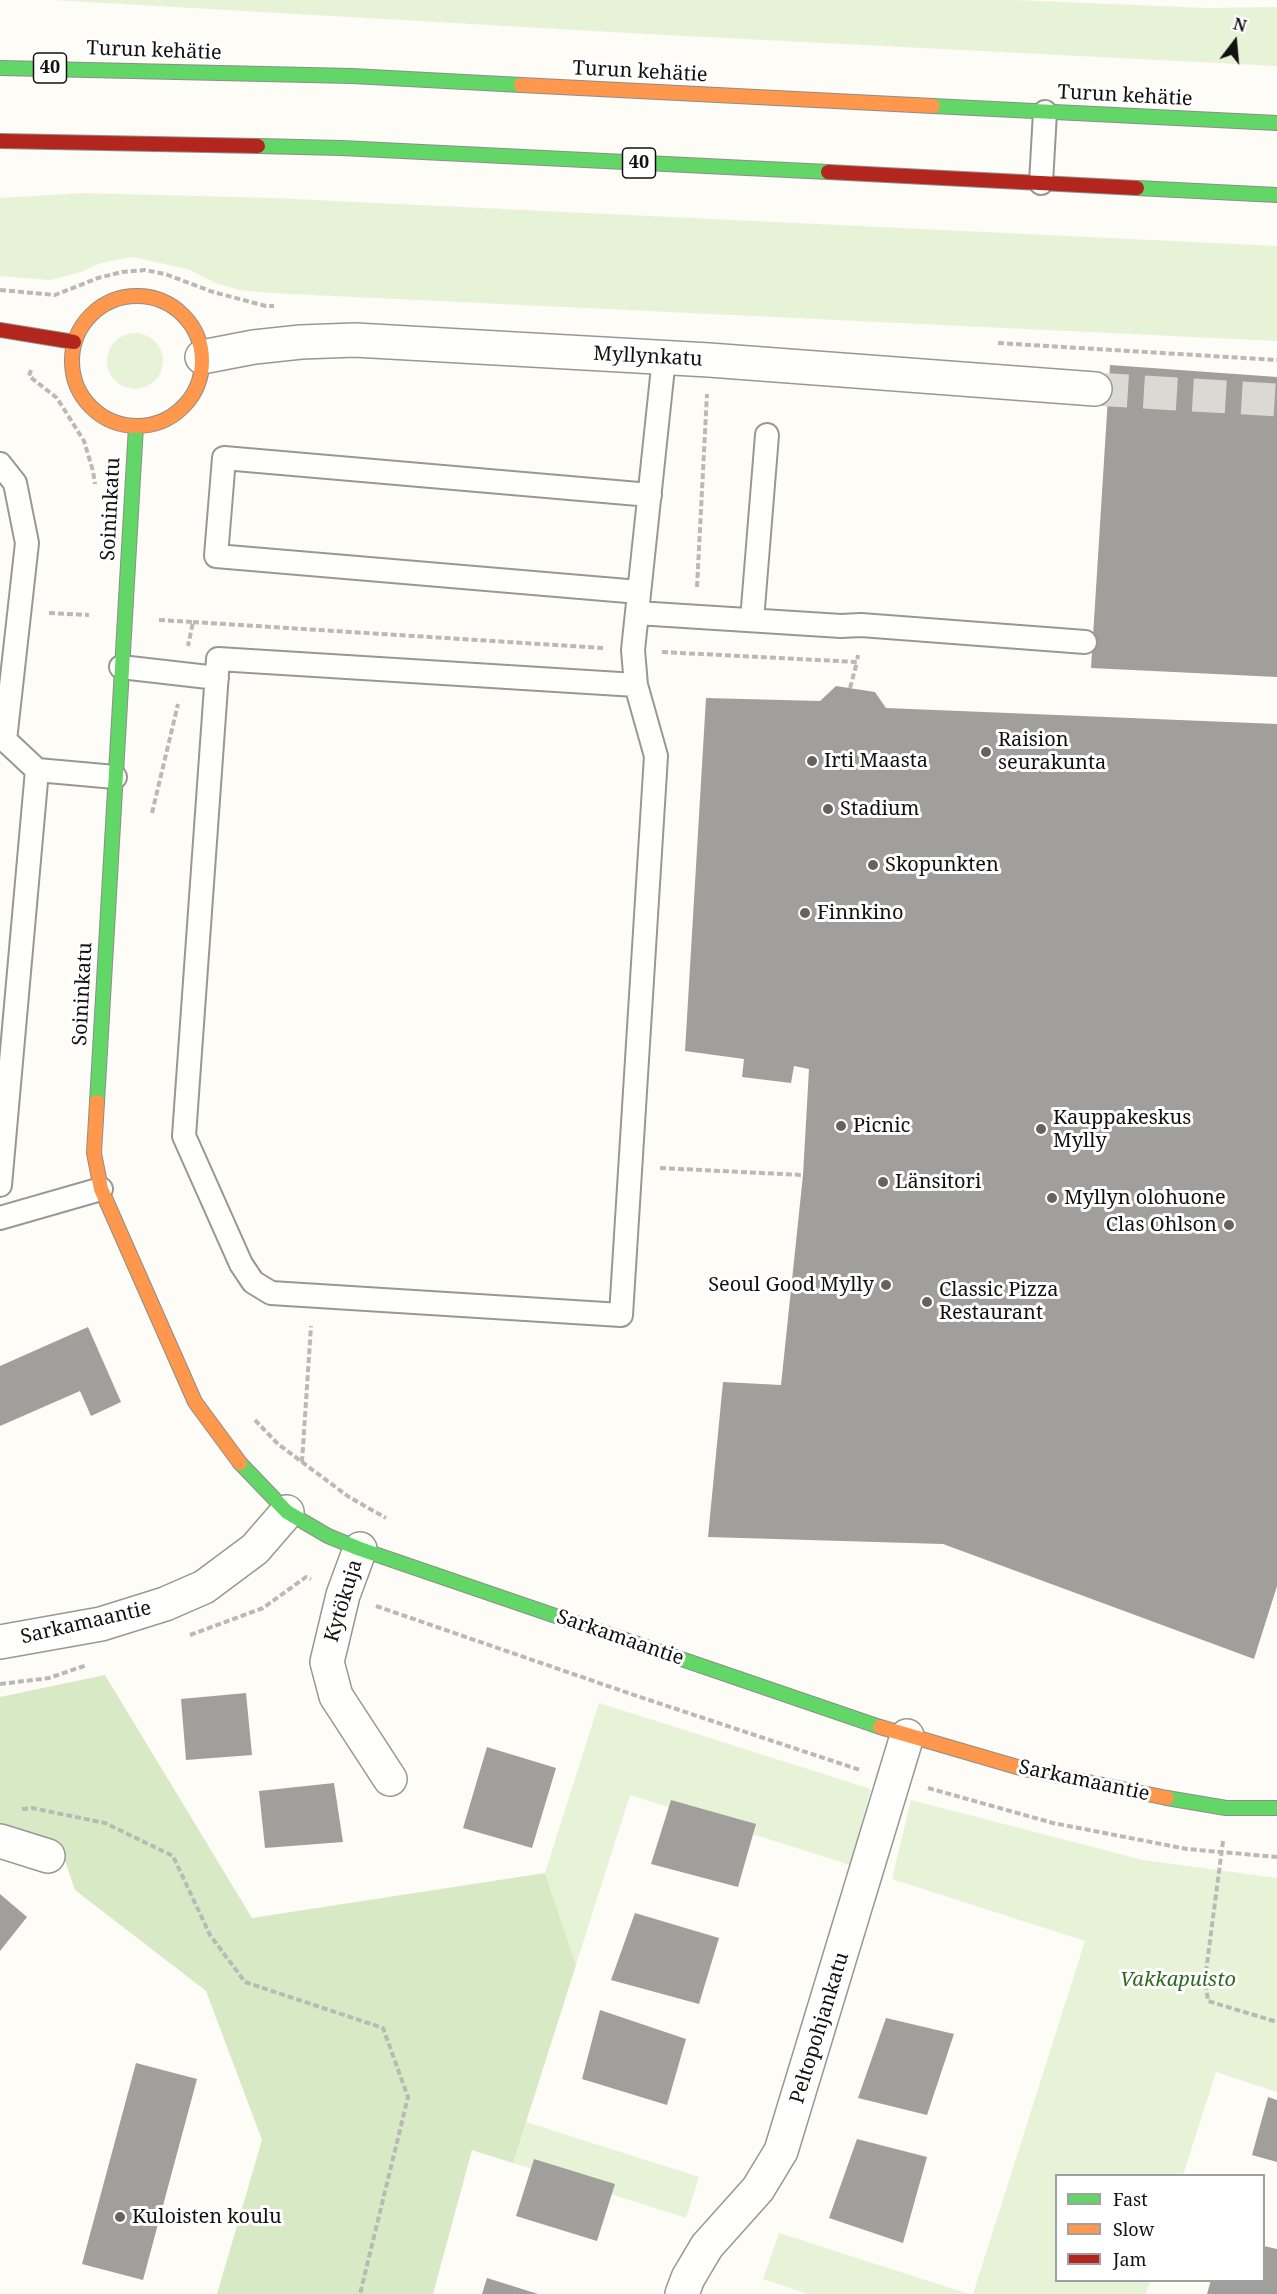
<!DOCTYPE html>
<html>
<head>
<meta charset="utf-8">
<style>
	body { margin:0 }
	#map { position:relative; width:1277px; height:2294px; overflow:hidden; background:#fdfcf7; font-family:"Noto Serif",serif }
	canvas { display:block }
	.legend { position:absolute; left:1055px; top:2174px; width:210px; height:108px; box-sizing:border-box; background:#fff; border:2px solid #a0a0a0; margin:0; padding:8px 10px; list-style:none; font-size:18px; color:#111 }
	.legend li { display:flex; align-items:center; gap:12px; height:30px }
	.legend b { width:30px; border:2px solid #a0a0a0 }
	.north { position:absolute; left:1205px; top:12px; width:60px; height:60px; -webkit-text-stroke:4px #fff; paint-order:stroke; rotate:16deg; font-size:16px; font-weight:700; line-height:24px; text-align:center; color:#111 }
	.north::after { content:''; display:block; margin:auto; width:21px; height:27px; background:#111; clip-path:polygon(50% 0,100% 100%,50% 72%,0 100%) }
</style>
</head>
<body>
<div id="map">
<canvas width="1277" height="2294"></canvas>
<ul class="legend">
<li><b style="height:8px;background:#63d668"></b>Fast</li>
<li><b style="height:8px;background:#ff974d"></b>Slow</li>
<li><b style="height:8px;background:#b3261e"></b>Jam</li>
</ul>
<div class="north">N</div>
</div>
<script>
const c = document.querySelector('canvas').getContext('2d');
c.lineJoin = 'round';
function fillPath(path, color) {
  c.fillStyle = color;
  c.fill(path, 'evenodd');
}
function toPath(rows) {
  const path = new Path2D();
  for (const r of rows) {
    if (r.length === 3) {
      path.moveTo(r[0] + r[2], r[1]);
      path.arc(r[0], r[1], r[2], 0, 2 * Math.PI);
      continue;
    }
    path.moveTo(r[0], r[1]);
    for (let i = 2; i < r.length; i += 2) path.lineTo(r[i], r[i + 1]);
  }
  return path;
}
function stroke(path, color, width, dash) {
  c.strokeStyle = color;
  c.lineWidth = width;
  c.lineCap = dash ? 'butt' : 'round';
  c.setLineDash(dash || []);
  c.stroke(path);
}
function drawText(font, color, halo, rows, align = 'center') {
  c.font = font + ' "Noto Serif",serif';
  c.lineWidth = 6;
  c.setLineDash([]);
  c.textBaseline = 'middle';
  c.strokeStyle = halo;
  c.fillStyle = color;
  for (const [text, x, y, turn = 0] of rows) {
    c.save();
    c.translate(x, y);
    c.rotate((+turn || 0) * Math.PI / 180);
    c.textAlign = isNaN(turn) ? turn : align;
    if (halo) c.strokeText(text, 0, 0);
    c.fillText(text, 0, 0);
    c.restore();
  }
}
const green = toPath([
	[52,0,1015,0,1208,8,1277,7,1277,66,646,34],
	[83,193,273,198,1277,246,1277,341,271,293,239,290,215,283,188,269,132,257,101,263,81,272,50,280,0,276,0,198],
	[135,361,28],
	[599,1703,871,1789,850,1865,630,1795,576,1965,545,1873],
	[911,1800,1143,1860,1277,1878,1277,2092,1216,2072,1183,2175,1056,2176,1056,2280,1150,2281,1146,2294,973,2294,1085,1941,892,1879],
	[526,2122,699,2177,686,2218,513,2163],
	[779,2233,969,2294,808,2294,763,2279]
]);
const forest = toPath([
	[105,1675,252,1918,545,1873,576,1965,513,2163,472,2150,433,2294,217,2294,262,2140,206,1991,75,1890,59,1843,0,1823,0,1697]
]);
const building = toPath([
	[1110,365,1277,377,1277,677,1091,668],
	[836,686,875,692,886,708,1277,724,1277,1586,1254,1659,943,1544,708,1537,723,1382,781,1385,803,1175,809,1069,794,1066,791,1083,742,1077,744,1059,685,1051,706,698,820,701],
	[88,1327,121,1402,91,1416,80,1391,0,1426,0,1366],
	[246,1693,252,1755,186,1760,181,1699],
	[487,1747,556,1768,532,1848,463,1828],
	[334,1783,343,1842,265,1848,259,1791],
	[671,1800,756,1824,738,1887,651,1864],
	[0,1894,27,1917,0,1951],
	[635,1913,719,1938,699,2004,611,1980],
	[600,2010,686,2039,667,2105,582,2079],
	[886,2018,954,2034,927,2115,858,2098],
	[136,2063,197,2079,143,2280,82,2264],
	[1268,2097,1277,2100,1277,2162,1252,2155],
	[857,2139,927,2157,903,2243,829,2218],
	[534,2159,615,2184,597,2241,516,2216],
	[1264,2246,1277,2249,1277,2294,1207,2294,1211,2280,1264,2280],
	[487,2278,538,2294,482,2294]
]);
const streetTunnel = toPath([
	[1095,389,1277,400]
]);
const path = toPath([
	[0,290,55,295,98,278,122,272,145,270,165,274,213,292,266,306,274,306],
	[998,343,1277,360],
	[31,370,29,376,57,398,84,441,93,471,95,484],
	[697,587,707,394],
	[49,613,89,615],
	[159,620,193,622,188,646],
	[193,622,603,648],
	[662,652,857,662,858,655],
	[850,688,857,662],
	[152,813,178,704],
	[660,1168,803,1175],
	[255,1420,278,1444,302,1462,349,1497,386,1518],
	[302,1462,311,1326],
	[376,1606,631,1694,860,1770],
	[190,1635,263,1608,306,1577,311,1579],
	[0,1684,49,1678,87,1665],
	[928,1788,1053,1823,1187,1849,1277,1857],
	[22,1809,32,1808,105,1823,173,1856,210,1935,245,1982,383,2028,408,2097,360,2294],
	[1223,1841,1205,1979,1208,2001,1277,2022]
]);
const lane = toPath([
	[1041,183,1045,112],
	[0,464,15,483,27,543,5,740,37,770,115,777],
	[639,592,216,556,224,458,650,495],
	[637,613,841,626,861,625,1085,642],
	[752,620,767,435],
	[121,667,217,678],
	[636,685,218,659,184,1136,241,1264,253,1282,271,1293,621,1315,656,756,636,685,633,650,664,358],
	[0,1185,37,770],
	[0,1218,101,1189]
]);
const street = toPath([
	[202,357,254,347,301,342,355,340,709,360,1095,389],
	[360,1549,343,1595,327,1662,336,1696,390,1779],
	[0,1642,101,1624,165,1604,204,1587,255,1549,287,1512],
	[0,1841,48,1856],
	[682,2294,688,2278,707,2246,758,2189,781,2151,907,1736]
]);
const fast = toPath([
	[0,68,352,76,521,85],
	[933,106,1277,123],
	[258,146,341,148,828,172],
	[1137,188,1277,195],
	[97,1102,136,426],
	[240,1463,287,1512,328,1536,360,1549,880,1727],
	[1167,1798,1226,1808,1277,1808]
]);
const slow = toPath([
	[521,85,933,106],
	[137,361,65],
	[97,1102,94,1153,101,1189,195,1402,240,1463],
	[880,1727,1024,1769,1167,1798]
]);
const jam = toPath([
	[0,141,258,146],
	[828,172,1137,188],
	[0,330,74,342]
]);
const markers = [
	[986,752,6,"#646362"],
	[812,761,6,"#646362"],
	[828,809,6,"#646362"],
	[873,865,6,"#646362"],
	[805,913,6,"#646362"],
	[841,1126,6,"#646362"],
	[1041,1129,6,"#646362"],
	[883,1182,6,"#646362"],
	[1052,1198,6,"#646362"],
	[1229,1225,6,"#646362"],
	[886,1285,6,"#646362"],
	[927,1302,6,"#646362"],
	[120,2217,6,"#646362"]
];
const shields = [
	[50,68,33],
	[639,163,33]
];
const shieldNames = [
	["40",50,68],
	["40",639,163]
];
const streetNames = [
	["Turun kehätie",154,51,2],
	["Turun kehätie",640,72,3],
	["Turun kehätie",1125,96,3],
	["Myllynkatu",648,357,3],
	["Soininkatu",111,509,-87],
	["Soininkatu",83,994,-87],
	["Kytökuja",344,1601,-73],
	["Sarkamaantie",86,1623,-13],
	["Sarkamaantie",620,1638,19],
	["Sarkamaantie",1084,1781,12],
	["Peltopohjankatu",820,2028,-73]
];
const poiNames = [
	["Raision",998,740],
	["seurakunta",998,763],
	["Irti Maasta",824,761],
	["Stadium",840,809],
	["Skopunkten",885,865],
	["Finnkino",817,913],
	["Kauppakeskus",1053,1118],
	["Mylly",1053,1141],
	["Picnic",853,1126],
	["Länsitori",895,1182],
	["Myllyn olohuone",1064,1198],
	["Clas Ohlson",1217,1225,"right"],
	["Seoul Good Mylly",874,1285,"right"],
	["Classic Pizza",939,1290],
	["Restaurant",939,1313],
	["Kuloisten koulu",132,2217]
];
const parkNames = [
	["Vakkapuisto",1178,1980]
];
fillPath(green, '#e7f3d7');
fillPath(forest, '#d8eac5');
fillPath(building, '#a19f9c');
stroke(streetTunnel, '#dad9d4', 33, [33, 16]);
stroke(lane, '#979795', 26);
stroke(street, '#979795', 36);
stroke(fast, '#8e8d8b', 16);
stroke(slow, '#8e8d8b', 16);
stroke(jam, '#8e8d8b', 16);
stroke(path, '#b9b9b8', 4, [6, 3]);
stroke(lane, '#fffffe', 22);
stroke(street, '#fffffe', 33);
stroke(fast, '#63d668', 14);
stroke(slow, '#ff974d', 14);
stroke(jam, '#b3261e', 14);
for (const [x, y, r, color] of markers) {
  const dot = new Path2D();
  dot.arc(x, y, r, 0, 2 * Math.PI);
  c.fillStyle = color;
  c.fill(dot);
  stroke(dot, '#fff', 2);
}
for (const [x, y, w] of shields) {
  const box = new Path2D();
  box.roundRect(x - w / 2, y - 15, w, 30, 4.5);
  c.fillStyle = '#fff';
  c.fill(box);
  stroke(box, '#111', 1.5);
}
drawText('bold 18px', '#111', null, shieldNames);
drawText('20px', '#111', '#fff', streetNames);
drawText('20px', '#111', '#fff', poiNames, 'left');
drawText('italic 20px', '#2f6b1f', '#fff', parkNames);
</script>
</body>
</html>
